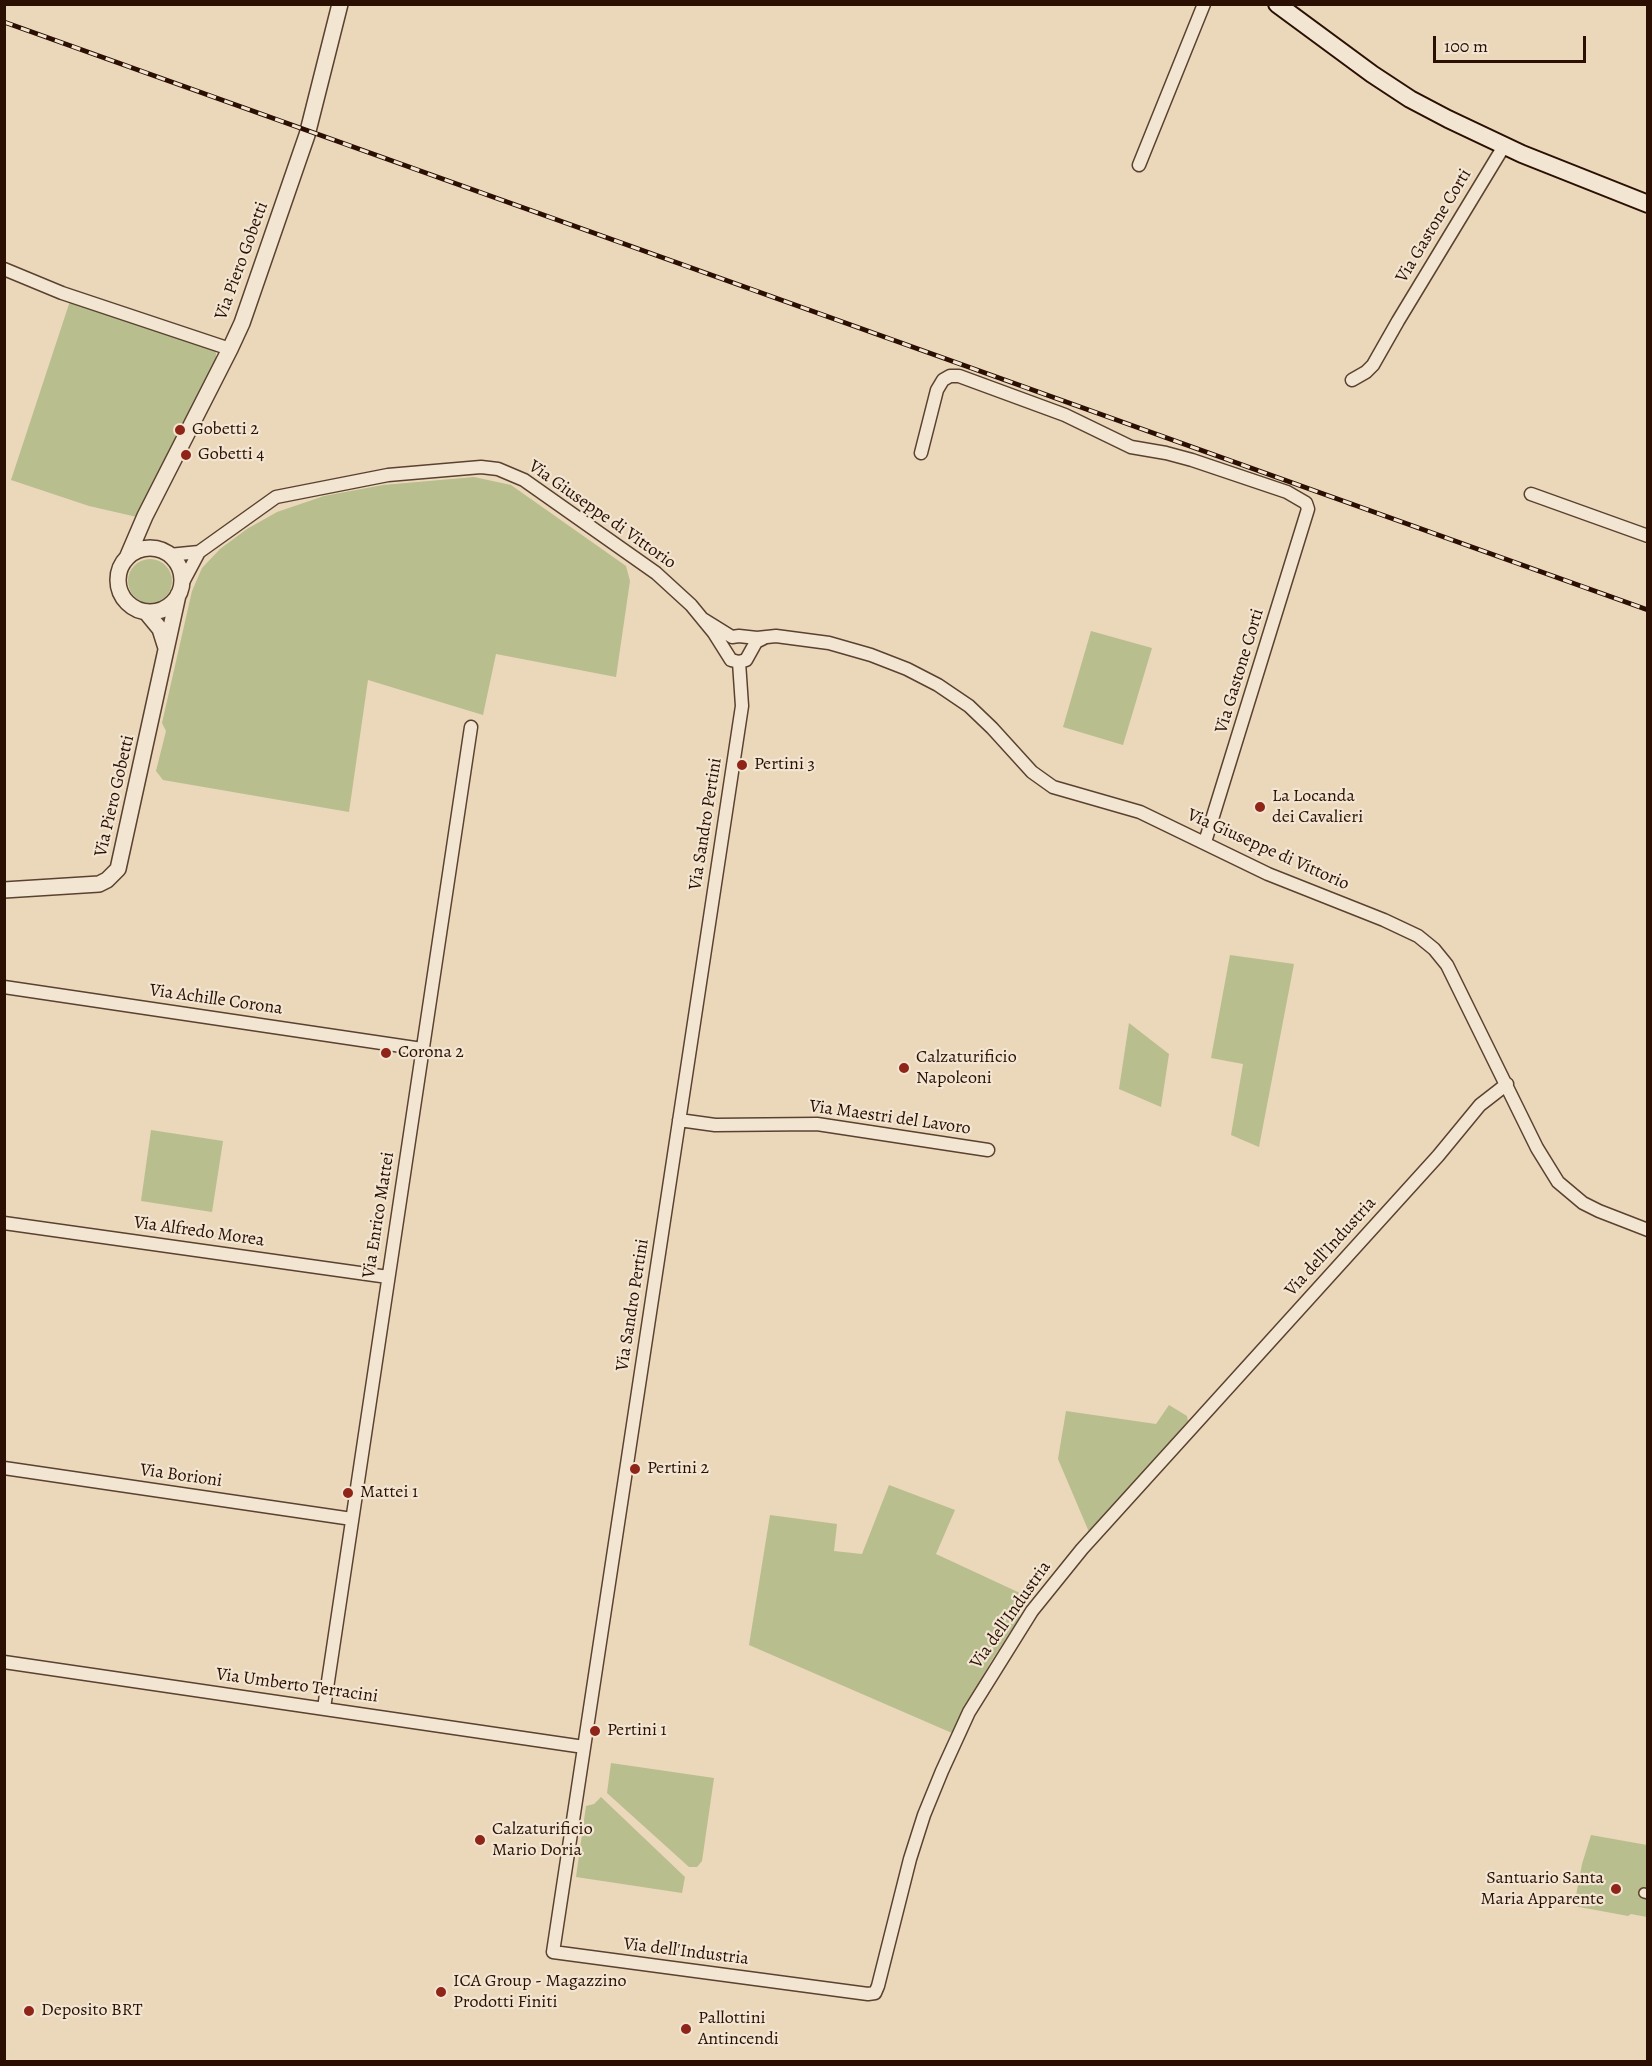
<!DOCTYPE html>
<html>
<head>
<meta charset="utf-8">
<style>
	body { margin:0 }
	#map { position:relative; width:1652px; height:2066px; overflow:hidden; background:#ebd7b9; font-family:Alegreya,serif }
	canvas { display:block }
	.frame { position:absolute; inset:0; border:6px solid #2a0f02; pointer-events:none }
	.scale { position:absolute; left:1433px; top:36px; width:153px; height:27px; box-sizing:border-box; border:3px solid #2a0f02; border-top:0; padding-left:8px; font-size:18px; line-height:21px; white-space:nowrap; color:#2a0f02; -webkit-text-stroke:4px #f2e5d2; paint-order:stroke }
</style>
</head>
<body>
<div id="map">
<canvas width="1652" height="2066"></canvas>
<div class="frame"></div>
<div class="scale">100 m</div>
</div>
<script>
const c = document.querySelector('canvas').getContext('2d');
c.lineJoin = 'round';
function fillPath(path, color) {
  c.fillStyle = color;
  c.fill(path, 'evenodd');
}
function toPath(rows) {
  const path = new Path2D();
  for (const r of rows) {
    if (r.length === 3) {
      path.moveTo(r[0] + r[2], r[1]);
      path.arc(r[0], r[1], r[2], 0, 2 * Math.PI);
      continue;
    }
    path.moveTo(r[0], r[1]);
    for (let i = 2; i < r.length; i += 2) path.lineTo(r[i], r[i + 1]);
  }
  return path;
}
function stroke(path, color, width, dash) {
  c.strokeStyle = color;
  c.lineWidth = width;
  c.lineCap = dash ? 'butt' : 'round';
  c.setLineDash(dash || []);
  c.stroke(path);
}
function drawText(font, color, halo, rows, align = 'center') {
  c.font = font + ' Alegreya,serif';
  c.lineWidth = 4.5;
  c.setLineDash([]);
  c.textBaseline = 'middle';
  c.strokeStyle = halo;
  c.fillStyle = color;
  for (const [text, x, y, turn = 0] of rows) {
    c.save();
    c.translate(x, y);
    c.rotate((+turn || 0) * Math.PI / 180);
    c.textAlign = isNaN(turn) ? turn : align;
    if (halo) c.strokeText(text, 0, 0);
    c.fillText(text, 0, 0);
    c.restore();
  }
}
const green = toPath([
	[70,301,214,348,216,353,216,362,137,517,89,506,11,480],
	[474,477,511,485,626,566,630,581,616,677,496,654,483,715,368,680,349,812,163,780,156,771,166,731,162,723,192,591,202,568,220,549,247,529,277,512,324,496,383,485],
	[150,581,22],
	[1091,631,1152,648,1123,745,1063,727],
	[1230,955,1294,964,1259,1147,1231,1135,1243,1064,1211,1058],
	[1129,1023,1169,1054,1161,1107,1119,1089],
	[151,1130,223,1141,212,1212,141,1201],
	[1169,1405,1187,1416,1188,1421,1089,1532,1058,1459,1066,1411,1156,1424],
	[889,1485,955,1510,936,1554,1020,1593,1013,1614,1020,1617,990,1663,952,1733,749,1645,770,1515,837,1524,834,1551,862,1554],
	[611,1763,714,1778,702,1861,697,1867,689,1867,607,1793],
	[601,1797,685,1877,682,1893,576,1877,586,1806,594,1804],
	[1591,1835,1647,1845,1647,1917,1631,1914,1628,1916,1574,1906,1582,1864]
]);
const pedestrian = toPath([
	[1644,1893,1648,1894]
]);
const minor = toPath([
	[1139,165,1204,4],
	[4,269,62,293,230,349],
	[1352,380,1366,372,1373,365,1398,321,1504,146],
	[921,453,937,390,943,380,950,376,959,376,1065,415,1131,447,1166,453,1192,460,1287,492,1306,503,1308,509,1205,842],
	[1531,494,1648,536],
	[169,555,199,552],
	[182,584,199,552,276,497,388,475,481,467,498,469,524,480,656,573,691,605,714,633,731,660,739,662,746,660,756,642,764,638],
	[703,619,732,637,739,636,757,638,776,636,829,643,871,655,907,669,938,685,969,706,992,728,1032,772,1053,787,1140,812,1268,874,1384,920,1418,936,1434,949,1447,965,1537,1148,1558,1182,1583,1203,1599,1211,1648,1230],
	[739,662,742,706,553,1952,868,1994,875,1993,878,1986,910,1859,924,1815,942,1771,969,1712,1032,1611,1082,1549,1438,1156,1480,1105,1507,1084],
	[4,987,422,1049],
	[679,1120,715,1125,817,1124,988,1150],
	[4,1223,388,1277],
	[4,1468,352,1519],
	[4,1662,584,1747],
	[324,1708,471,727]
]);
const tertiary = toPath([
	[150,580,32],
	[127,558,145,516,230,349,242,323,307,135,340,4],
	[146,612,160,629,166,648],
	[4,890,99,884,107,880,118,869,178,595]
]);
const secondary = toPath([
	[1277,4,1372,74,1410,99,1448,119,1522,154,1648,204]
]);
const rail = toPath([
	[4,22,1648,610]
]);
const markers = [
	[180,430,6,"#8f2418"],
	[186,455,6,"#8f2418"],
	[742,765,6,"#8f2418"],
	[1260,807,6,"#8f2418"],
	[386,1053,6,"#8f2418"],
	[904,1068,6,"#8f2418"],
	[635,1469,6,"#8f2418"],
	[348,1493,6,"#8f2418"],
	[595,1731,6,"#8f2418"],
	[480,1840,6,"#8f2418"],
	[1616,1889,6,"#8f2418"],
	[441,1992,6,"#8f2418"],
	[29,2011,6,"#8f2418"],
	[686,2029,6,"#8f2418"]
];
const streetNames = [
	["Via Gastone Corti",1434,226,-59],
	["Via Piero Gobetti",242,261,-70],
	["Via Giuseppe di Vittorio",602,515,35],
	["Via Gastone Corti",1240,671,-73],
	["Via Piero Gobetti",115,796,-77],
	["Via Sandro Pertini",706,824,-81],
	["Via Giuseppe di Vittorio",1268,850,24],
	["Via Achille Corona",216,1000,8],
	["Via Maestri del Lavoro",890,1118,8],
	["Via Enrico Mattei",379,1215,-81],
	["Via Alfredo Morea",199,1232,8],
	["Via dell'Industria",1331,1247,-48],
	["Via Sandro Pertini",633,1305,-81],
	["Via Borioni",181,1476,8],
	["Via dell'Industria",1011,1615,-55],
	["Via Umberto Terracini",297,1686,8],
	["Via dell'Industria",686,1952,7]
];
const poiNames = [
	["Gobetti 2",192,430],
	["Gobetti 4",198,455],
	["Pertini 3",754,765],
	["La Locanda",1272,797],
	["dei Cavalieri",1272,818],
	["Corona 2",398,1053],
	["Calzaturificio",916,1058],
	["Napoleoni",916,1079],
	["Pertini 2",647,1469],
	["Mattei 1",360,1493],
	["Pertini 1",607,1731],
	["Calzaturificio",492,1830],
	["Mario Doria",492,1851],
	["Santuario Santa",1604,1879,"right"],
	["Maria Apparente",1604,1900,"right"],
	["ICA Group - Magazzino",453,1982],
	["Prodotti Finiti",453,2003],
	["Deposito BRT",41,2011],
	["Pallottini",698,2019],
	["Antincendi",698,2040]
];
fillPath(green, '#b8be8e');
stroke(pedestrian, '#5a4130', 12);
stroke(minor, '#5a4130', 15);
stroke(tertiary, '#5a4130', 18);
stroke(secondary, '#2a0f02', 20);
stroke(pedestrian, '#f2e5d2', 9);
stroke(minor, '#f2e5d2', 12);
stroke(tertiary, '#f2e5d2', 15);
stroke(secondary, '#f2e5d2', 16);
stroke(rail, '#2a0f02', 5);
stroke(rail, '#f2e5d2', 3, [9]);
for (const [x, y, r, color] of markers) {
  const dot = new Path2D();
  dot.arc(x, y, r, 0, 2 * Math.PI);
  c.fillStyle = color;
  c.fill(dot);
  stroke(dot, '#f2e5d2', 2);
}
drawText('18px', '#2a0f02', '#f2e5d2', streetNames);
drawText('18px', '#2a0f02', '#f2e5d2', poiNames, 'left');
</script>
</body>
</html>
